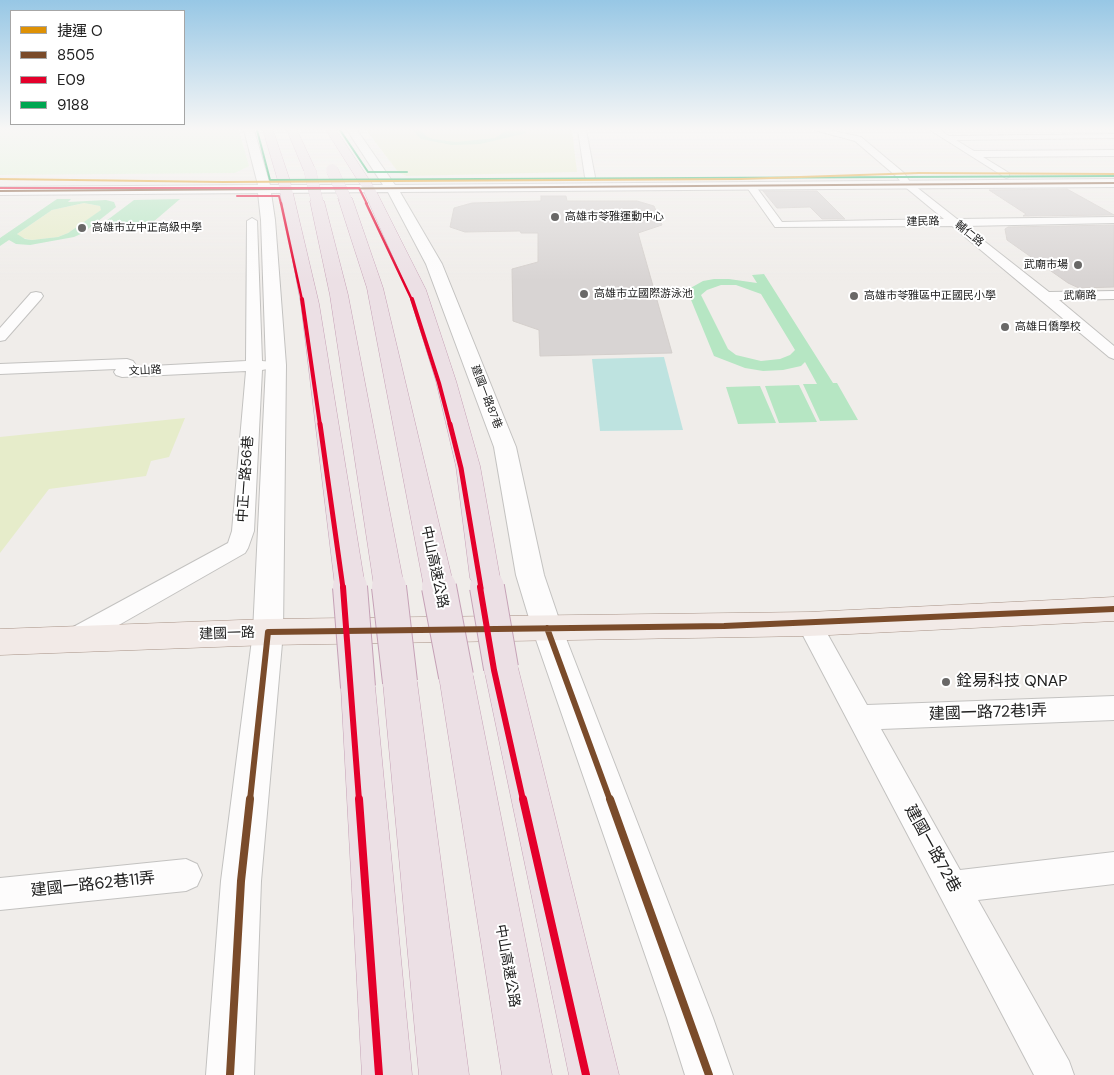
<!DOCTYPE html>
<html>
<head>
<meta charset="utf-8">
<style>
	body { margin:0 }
	#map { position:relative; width:1114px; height:1075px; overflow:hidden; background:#f0edea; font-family:"DM Sans","Noto Sans TC",sans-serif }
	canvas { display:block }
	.legend { position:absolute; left:10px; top:10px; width:175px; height:115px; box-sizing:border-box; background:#fff; border:1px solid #a6a6a6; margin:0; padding:6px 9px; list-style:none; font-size:15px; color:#212121 }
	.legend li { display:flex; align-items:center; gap:10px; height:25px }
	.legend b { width:25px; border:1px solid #a6a6a6 }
</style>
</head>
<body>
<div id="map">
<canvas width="1114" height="1075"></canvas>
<ul class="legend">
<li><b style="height:6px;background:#de9105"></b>捷運 O</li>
<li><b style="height:6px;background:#7a4b2a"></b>8505</li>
<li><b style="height:6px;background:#e4002b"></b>E09</li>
<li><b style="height:6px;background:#00a651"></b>9188</li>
</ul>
</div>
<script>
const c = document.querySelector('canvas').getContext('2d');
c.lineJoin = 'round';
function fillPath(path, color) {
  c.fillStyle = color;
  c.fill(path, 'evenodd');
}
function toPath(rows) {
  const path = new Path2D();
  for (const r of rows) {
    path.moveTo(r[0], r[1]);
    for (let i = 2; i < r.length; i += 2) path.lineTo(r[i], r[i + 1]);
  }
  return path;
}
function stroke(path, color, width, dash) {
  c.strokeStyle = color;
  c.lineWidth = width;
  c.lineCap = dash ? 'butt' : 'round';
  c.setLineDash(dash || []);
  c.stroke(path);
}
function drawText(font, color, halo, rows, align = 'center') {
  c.font = font + ' "DM Sans","Noto Sans TC",sans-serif';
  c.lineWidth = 4;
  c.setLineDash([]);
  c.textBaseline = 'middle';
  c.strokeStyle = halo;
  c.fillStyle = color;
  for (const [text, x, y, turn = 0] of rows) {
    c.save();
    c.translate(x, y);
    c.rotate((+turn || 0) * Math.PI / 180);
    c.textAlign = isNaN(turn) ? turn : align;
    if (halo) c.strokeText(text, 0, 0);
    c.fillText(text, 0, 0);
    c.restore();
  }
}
const grass = toPath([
	[366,130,572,130,577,172,407,176,399,173],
	[84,203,100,206,102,210,68,233,58,237,32,240,19,237,17,234,52,210],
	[185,418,169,457,151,461,146,476,49,489,0,553,0,437]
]);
const park = toPath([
	[0,130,239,130,249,166,235,173,0,175]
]);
const pitch = toPath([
	[412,130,421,130,426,136,433,139,456,142,495,138,507,130,524,130,527,133,480,144,452,145,421,139],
	[57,199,71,199,68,202,106,200,114,202,116,207,83,233,74,237,30,245,16,244,9,240,0,246,0,238],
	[84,203,100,206,101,210,68,233,58,237,32,240,25,239,17,234,52,210],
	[180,199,145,229,94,230,134,200],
	[764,274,833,383,837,383,858,420,820,421,803,384,817,384,805,362,801,366,783,370,763,371,745,368,714,356,687,290,703,281,714,279,729,279,757,283,752,275],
	[721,285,736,285,761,294,795,350,790,355,780,359,761,361,736,355,728,349,701,295,707,290],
	[799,385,817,422,779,423,765,386],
	[760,386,776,423,738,424,726,387]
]);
const water = toPath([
	[664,357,683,430,600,431,592,359]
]);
const building = toPath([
	[1067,189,1114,215,1023,216,1026,214,989,190,1067,189],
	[763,191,817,191,845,219,822,219,810,207,777,208,763,191],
	[541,196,566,196,567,201,637,201,654,206,662,225,638,233,672,353,540,356,539,330,513,321,512,269,538,262,538,233,521,233,520,231,465,232,450,227,454,208,472,203,541,201,541,196],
	[1114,225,1114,287,1079,288,1068,283,1007,240,1005,229,1008,227,1114,225]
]);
const minor = toPath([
	[578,130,586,130,595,177,593,179,587,179,585,177,578,130],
	[814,130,829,130,861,137,904,173,910,182,957,219,1114,217,1114,223,965,226,1049,292,1114,291,1114,299,1059,300,1114,346,1114,359,1109,357,952,226,775,227,746,186,748,184,754,184,782,222,944,219,904,186,897,177,855,141,814,130],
	[930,130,940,130,949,136,1114,134,1114,138,956,140,974,151,1114,150,1114,156,983,157,1009,173,1009,177,1006,178,930,130],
	[252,218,257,221,262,361,273,362,275,365,273,368,262,370,254,531,248,548,245,553,82,646,73,649,64,646,61,639,64,632,228,543,232,531,246,371,122,377,116,375,114,372,116,369,0,374,0,364,127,359,133,361,135,364,133,367,246,361,247,221,252,218],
	[36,292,41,293,43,296,41,299,5,340,0,341,0,328,31,293,36,292],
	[809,614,818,617,867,705,1114,696,1114,720,881,729,960,870,1114,852,1114,884,978,900,1069,1061,1074,1075,1034,1075,797,624,800,617,809,614],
	[186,859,197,864,202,875,197,886,186,891,0,910,0,878,186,859]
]);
const tertiary = toPath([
	[244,130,254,130,270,185,383,185,347,130,357,130,395,185,1114,179,1114,187,400,192,442,264,516,447,544,575,562,628,713,1018,733,1075,685,1075,667,1018,532,628,516,575,494,447,426,264,388,192,271,193,275,220,286,365,283,632,261,881,254,1075,206,1075,221,881,253,632,266,365,261,220,258,193,0,195,0,187,258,185,244,130]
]);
const primary = toPath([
	[1114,597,1114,621,809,636,268,645,0,655,0,629,268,619,809,612,1114,597]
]);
const motorway = toPath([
	[263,130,273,130,290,181,319,304,365,586,360,594,350,597,340,594,335,586,301,304,278,181,263,130],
	[287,130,297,130,316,171,314,174,310,175,304,171,287,130],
	[326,130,336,130,374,187,426,290,456,381,480,466,500,578,495,586,485,589,475,586,470,578,456,466,436,381,408,290,362,187,326,130],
	[345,194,352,198,383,288,454,587,449,595,439,598,429,595,424,587,367,288,338,198,345,194],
	[317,197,324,201,348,295,404,586,399,594,389,597,379,594,374,586,330,295,310,201,317,197],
	[501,654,513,658,518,668,619,1075,569,1075,484,668,489,658,501,654],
	[456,662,468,666,473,676,552,1075,502,1075,439,676,444,666,456,662],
	[400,667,412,672,417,682,469,1075,419,1075,383,682,388,672,400,667],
	[358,672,370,677,375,687,412,1075,362,1075,341,687,346,677,358,672]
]);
const motorwayBridgeFar2 = toPath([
	[332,170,345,198],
	[310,171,317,201]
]);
const motorwayBridgeFar1 = toPath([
	[485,578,487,588],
	[350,586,350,588],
	[389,586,389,588]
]);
const motorwayBridge = toPath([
	[350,587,358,687],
	[389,587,400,682],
	[439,587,456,676],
	[487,587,501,668]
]);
const bus1Far2 = toPath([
	[0,191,1114,183]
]);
const bus1Far1 = toPath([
	[547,628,610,800],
	[250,800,268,632,724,626,1114,609]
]);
const bus1 = toPath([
	[610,799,709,1075],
	[230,1075,241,881,250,799]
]);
const bus2Far5 = toPath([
	[0,188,359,188,367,204],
	[237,196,279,196,281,204]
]);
const bus2Far4 = toPath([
	[281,203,302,300],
	[366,203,412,300]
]);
const bus2Far3 = toPath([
	[302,299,320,425],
	[412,299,439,383,450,425]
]);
const bus2Far2 = toPath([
	[320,424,343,588],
	[450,424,461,468,481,588]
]);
const bus2Far1 = toPath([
	[343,587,359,800],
	[480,587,494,670,523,800]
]);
const bus2 = toPath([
	[359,799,379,1075],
	[523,799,586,1075]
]);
const bus3 = toPath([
	[257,130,270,180,1114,176],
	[340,130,368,172,407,172]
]);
const metro1 = toPath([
	[919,172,1114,173,1114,175,919,174,741,180,223,183,0,180,0,178,223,181,741,178,919,172]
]);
const markers = [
	[555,217,5,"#696867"],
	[82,228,5,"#696867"],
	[1078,265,5,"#696867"],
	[584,294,5,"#696867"],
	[854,296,5,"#696867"],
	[1005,327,5,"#696867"],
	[946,682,5,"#696867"]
];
const farPoinames = [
	["高雄市苓雅運動中心",565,217],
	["高雄市立中正高級中學",92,228],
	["武廟市場",1068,265,"right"],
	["高雄市立國際游泳池",594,294],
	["高雄市苓雅區中正國民小學",864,296],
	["高雄日僑學校",1015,327]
];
const farStreetnames = [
	["建民路",923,222,-1],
	["輔仁路",969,234,39],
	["武廟路",1080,296,-1],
	["文山路",145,371,-3],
	["建國一路87巷",486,397,69]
];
const streetNames = [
	["中正一路56巷",246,479,-86],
	["中山高速公路",434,567,78],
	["建國一路",227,634,-2],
	["中山高速公路",507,966,80]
];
const nearPoinames = [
	["銓易科技 QNAP",956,682]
];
const nearStreetnames = [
	["建國一路72巷1弄",988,713,-2],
	["建國一路72巷",932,849,61],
	["建國一路62巷11弄",93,885,-6]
];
fillPath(grass, '#e6ecca');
fillPath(park, '#e0f4d7');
fillPath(pitch, '#b6e6c3');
fillPath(water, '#bee3e0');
fillPath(building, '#d8d4d3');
stroke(building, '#d3cecb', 1);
stroke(minor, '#c3c2c0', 2);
stroke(tertiary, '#c3c2c0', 2);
stroke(primary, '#a79286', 1);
stroke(motorway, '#c5a1b6', 1);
fillPath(minor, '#fdfcfc');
fillPath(tertiary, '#fdfcfc');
fillPath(primary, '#f2eae7');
fillPath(motorway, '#ece0e5');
stroke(motorwayBridgeFar2, '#c5a1b6', 12, []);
stroke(motorwayBridgeFar1, '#c5a1b6', 28, []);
stroke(motorwayBridge, '#c5a1b6', 36, []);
stroke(motorwayBridgeFar2, '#ece0e5', 12);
stroke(motorwayBridgeFar1, '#ece0e5', 26);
stroke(motorwayBridge, '#ece0e5', 34);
stroke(bus1Far2, '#7a4b2a', 2);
stroke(bus1Far1, '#7a4b2a', 6);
stroke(bus1, '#7a4b2a', 8);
stroke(bus2Far5, '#e4002b', 2);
stroke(bus2Far4, '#e4002b', 2.5);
stroke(bus2Far3, '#e4002b', 4);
stroke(bus2Far2, '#e4002b', 5);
stroke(bus2Far1, '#e4002b', 6);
stroke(bus2, '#e4002b', 8);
stroke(bus3, '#00a651', 2);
fillPath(metro1, '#de9105');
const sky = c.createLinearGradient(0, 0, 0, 281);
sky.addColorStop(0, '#97c7e5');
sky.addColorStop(0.46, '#f8f7f6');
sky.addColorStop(1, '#f8f7f600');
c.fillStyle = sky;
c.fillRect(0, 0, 1114, 281);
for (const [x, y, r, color] of markers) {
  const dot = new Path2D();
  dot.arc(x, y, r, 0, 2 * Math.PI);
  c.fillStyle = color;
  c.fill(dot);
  stroke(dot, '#fff', 2);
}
drawText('11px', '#212121', '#fff', farPoinames, 'left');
drawText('11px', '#212121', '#fff', farStreetnames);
drawText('14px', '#212121', '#fff', streetNames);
drawText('16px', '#212121', '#fff', nearPoinames, 'left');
drawText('16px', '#212121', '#fff', nearStreetnames);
</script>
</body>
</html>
